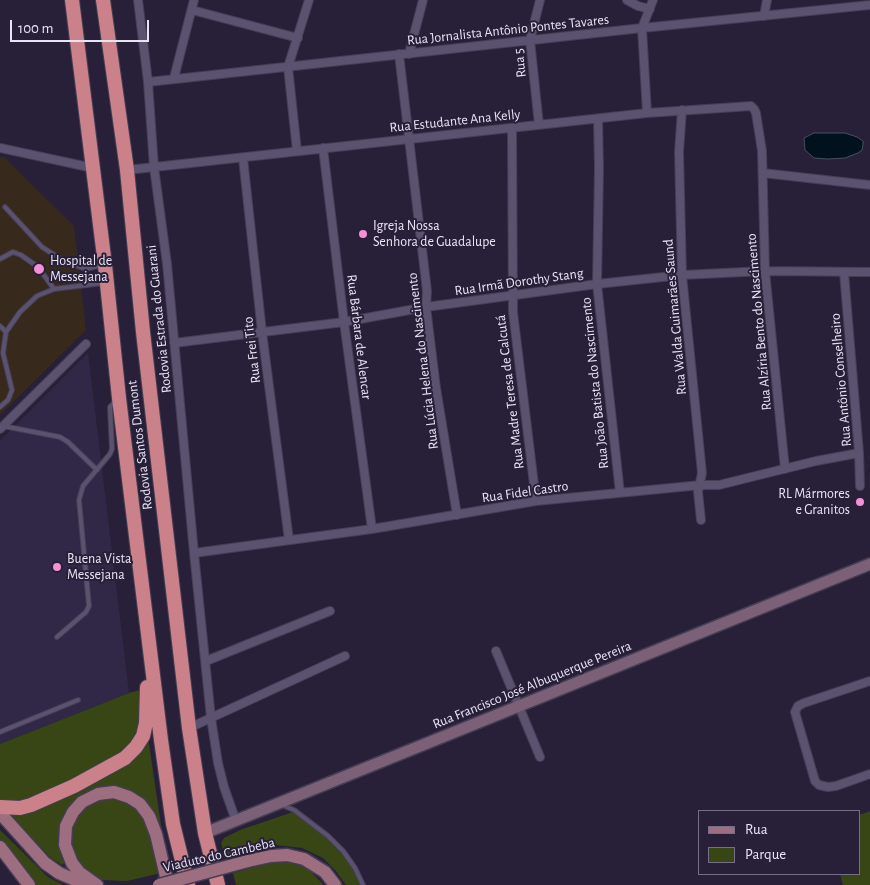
<!DOCTYPE html>
<html>
<head>
<meta charset="utf-8">
<style>
	body { margin:0 }
	#map { position:relative; width:870px; height:885px; overflow:hidden; background:#282039; font-family:"Alegreya Sans",sans-serif }
	canvas { display:block }
	.legend { position:absolute; left:698px; top:810px; width:162px; height:65px; box-sizing:border-box; background:#282039; border:1px solid #756e84; margin:0; padding:6px 9px; list-style:none; font-size:15px; color:#e8e4f5 }
	.legend li { display:flex; align-items:center; gap:10px; height:25px }
	.legend b { width:25px; border:1px solid #756e84 }
	.scale { position:absolute; left:10px; top:20px; width:139px; height:22px; box-sizing:border-box; border:2px solid #e8e4f5; border-top:0; padding-left:6px; font-size:15px; line-height:18px; white-space:nowrap; color:#e8e4f5; -webkit-text-stroke:4px #282039; paint-order:stroke }
</style>
</head>
<body>
<div id="map">
<canvas width="870" height="885"></canvas>
<ul class="legend">
<li><b style="height:6px;background:#9d6e7f"></b>Rua</li>
<li><b style="height:14px;background:#384514"></b>Parque</li>
</ul>
<div class="scale">100 m</div>
</div>
<script>
const c = document.querySelector('canvas').getContext('2d');
c.lineJoin = 'round';
function fillPath(path, color) {
  c.fillStyle = color;
  c.fill(path, 'evenodd');
}
function toPath(rows) {
  const path = new Path2D();
  for (const r of rows) {
    path.moveTo(r[0], r[1]);
    for (let i = 2; i < r.length; i += 2) path.lineTo(r[i], r[i + 1]);
  }
  return path;
}
function stroke(path, color, width, dash) {
  c.strokeStyle = color;
  c.lineWidth = width;
  c.lineCap = dash ? 'butt' : 'round';
  c.setLineDash(dash || []);
  c.stroke(path);
}
function drawText(font, color, halo, rows, align = 'center') {
  c.font = font + ' "Alegreya Sans",sans-serif';
  c.lineWidth = 4;
  c.setLineDash([]);
  c.textBaseline = 'middle';
  c.strokeStyle = halo;
  c.fillStyle = color;
  for (const [text, x, y, turn = 0] of rows) {
    c.save();
    c.translate(x, y);
    c.rotate((+turn || 0) * Math.PI / 180);
    c.textAlign = isNaN(turn) ? turn : align;
    if (halo) c.strokeText(text, 0, 0);
    c.fillText(text, 0, 0);
    c.restore();
  }
}
const built = toPath([
	[88,353,129,693,0,744,0,441]
]);
const medical = toPath([
	[0,157,4,157,74,226,86,330,0,415]
]);
const green = toPath([
	[140,690,141,723,130,750,28,803,0,801,0,744,129,693],
	[148,737,163,839,156,821,115,789,70,809,66,861,62,865,51,858,8,813,119,770,134,759],
	[110,798,124,800,135,806,145,816,161,873,127,881,102,880,90,875,72,855,70,829,76,816,85,807,97,800],
	[870,811,870,885,843,885,840,874,859,874,859,815],
	[293,812,324,835,343,855,355,872,361,885,346,885,335,870,323,858,302,848,276,845,257,847,225,857,221,843,224,838,240,830],
	[0,830,48,877,63,885,36,885,0,839],
	[272,862,283,862,297,864,309,870,324,885,236,885,233,873]
]);
const water = toPath([
	[814,133,845,133,857,137,863,141,863,145,862,150,858,153,845,158,828,159,814,158,805,150,804,138,814,133]
]);
const lane = toPath([
	[5,207,42,247,59,258,85,269,103,265],
	[0,259,13,252,21,255,38,267,54,289],
	[0,326,6,332],
	[0,407,8,400,12,390,3,353,6,332,20,312,37,296,54,289,103,283],
	[3,426,60,437,68,442,97,470],
	[57,637,86,612,89,606,79,500,83,486,110,454,112,449,110,407,116,401],
	[0,732,78,700],
	[282,805,294,810,328,836,343,851,355,868,363,885]
]);
const street = toPath([
	[138,0,148,82,154,167,167,264,194,553,211,718,218,763,224,787,236,821],
	[627,0,638,6,650,9],
	[192,10,298,38],
	[764,16,767,0],
	[399,54,427,291,426,307,436,388,457,515],
	[409,54,423,0],
	[174,78,194,0],
	[148,82,642,28,870,5],
	[682,110,679,152,682,275,702,473,698,492,701,520],
	[647,113,642,28,653,0],
	[598,119,599,168,597,284,620,493],
	[539,125,530,40,540,0],
	[512,129,513,312,536,501],
	[0,148,93,168],
	[323,148,344,322,372,529],
	[297,151,288,67,309,0],
	[243,158,262,332,289,540],
	[127,170,647,113,751,106,754,109,756,113,762,151,765,271,785,469],
	[763,173,870,185],
	[844,272,859,453,860,486],
	[174,343,344,322,426,307,597,284,682,275,765,271,870,272],
	[0,429,86,344],
	[194,553,372,529,536,501,701,485,719,485,816,461,859,453],
	[496,651,540,757],
	[206,661,330,611],
	[870,681,804,703,798,706,795,712,815,781,819,785,828,787,836,786,870,774],
	[189,728,345,656]
]);
const secondary = toPath([
	[205,833,870,564]
]);
const primary = toPath([
	[0,813,45,863,59,873,87,885],
	[0,847,29,885],
	[248,861,271,856,287,855,304,859,325,872,335,885],
	[97,885,79,872,72,863,65,845,66,826,73,812,82,802,98,794,114,792,129,797,140,804,149,816,156,834,168,885]
]);
const highway = toPath([
	[72,0,105,265,119,398,161,740,173,824,188,885],
	[103,0,127,170,143,332,189,728,205,833,218,885],
	[0,807,20,808,31,805,74,786,125,758,136,747,143,736,146,723,147,687]
]);
const primaryBridge = toPath([
	[159,885,248,861]
]);
const markers = [
	[363,234,5,"#f491d4"],
	[39,269,6,"#f491d4"],
	[860,502,5,"#f491d4"],
	[57,567,5,"#f491d4"]
];
const streetNames = [
	["Rua Jornalista Antônio Pontes Tavares",508,30,-6],
	["Rua 5",520,63,-96],
	["Rua Estudante Ana Kelly",455,121,-6],
	["Rua Irmã Dorothy Stang",519,282,-8],
	["Rua Walda Guimarães Saund",675,317,-95],
	["Rodovia Estrada do Guarani",159,319,-96],
	["Rua Alzíria Bento do Nascimento",759,322,-95],
	["Rua Bárbara de Alencar",359,337,83],
	["Rua Frei Tito",252,350,-97],
	["Rua Lúcia Helena do Nascimento",423,361,-97],
	["Rua Antônio Conselheiro",841,380,-95],
	["Rua João Batista do Nascimento",595,383,-96],
	["Rua Madre Teresa de Calcutá",510,392,-97],
	["Rodovia Santos Dumont",140,445,-97],
	["Rua Fidel Castro",525,492,-8],
	["Rua Francisco José Albuquerque Pereira",532,685,-22],
	["Viaduto do Cambeba",219,855,-13]
];
const poiNames = [
	["Igreja Nossa",373,226],
	["Senhora de Guadalupe",373,242],
	["Hospital de",50,261],
	["Messejana",50,277],
	["RL Mármores",850,494,"right"],
	["e Granitos",850,510,"right"],
	["Buena Vista",67,559],
	["Messejana",67,575]
];
fillPath(built, '#312747');
fillPath(medical, '#38291d');
fillPath(green, '#384514');
fillPath(water, '#01111d');
stroke(water, '#46505e', 1);
stroke(lane, '#453e53', 6);
stroke(street, '#453e53', 10);
stroke(secondary, '#453e53', 14);
stroke(primary, '#453e53', 15);
stroke(highway, '#453e53', 16);
stroke(lane, '#5a526f', 4);
stroke(street, '#5a526f', 8);
stroke(secondary, '#7c6077', 11);
stroke(primary, '#9d6e7f', 12);
stroke(highway, '#ca818a', 14);
stroke(primaryBridge, '#453e53', 15, []);
stroke(primaryBridge, '#9d6e7f', 12);
for (const [x, y, r, color] of markers) {
  const dot = new Path2D();
  dot.arc(x, y, r, 0, 2 * Math.PI);
  c.fillStyle = color;
  c.fill(dot);
  stroke(dot, '#282039', 2);
}
drawText('14px', '#e8e4f5', '#282039', streetNames);
drawText('14px', '#e8e4f5', '#282039', poiNames, 'left');
</script>
</body>
</html>
